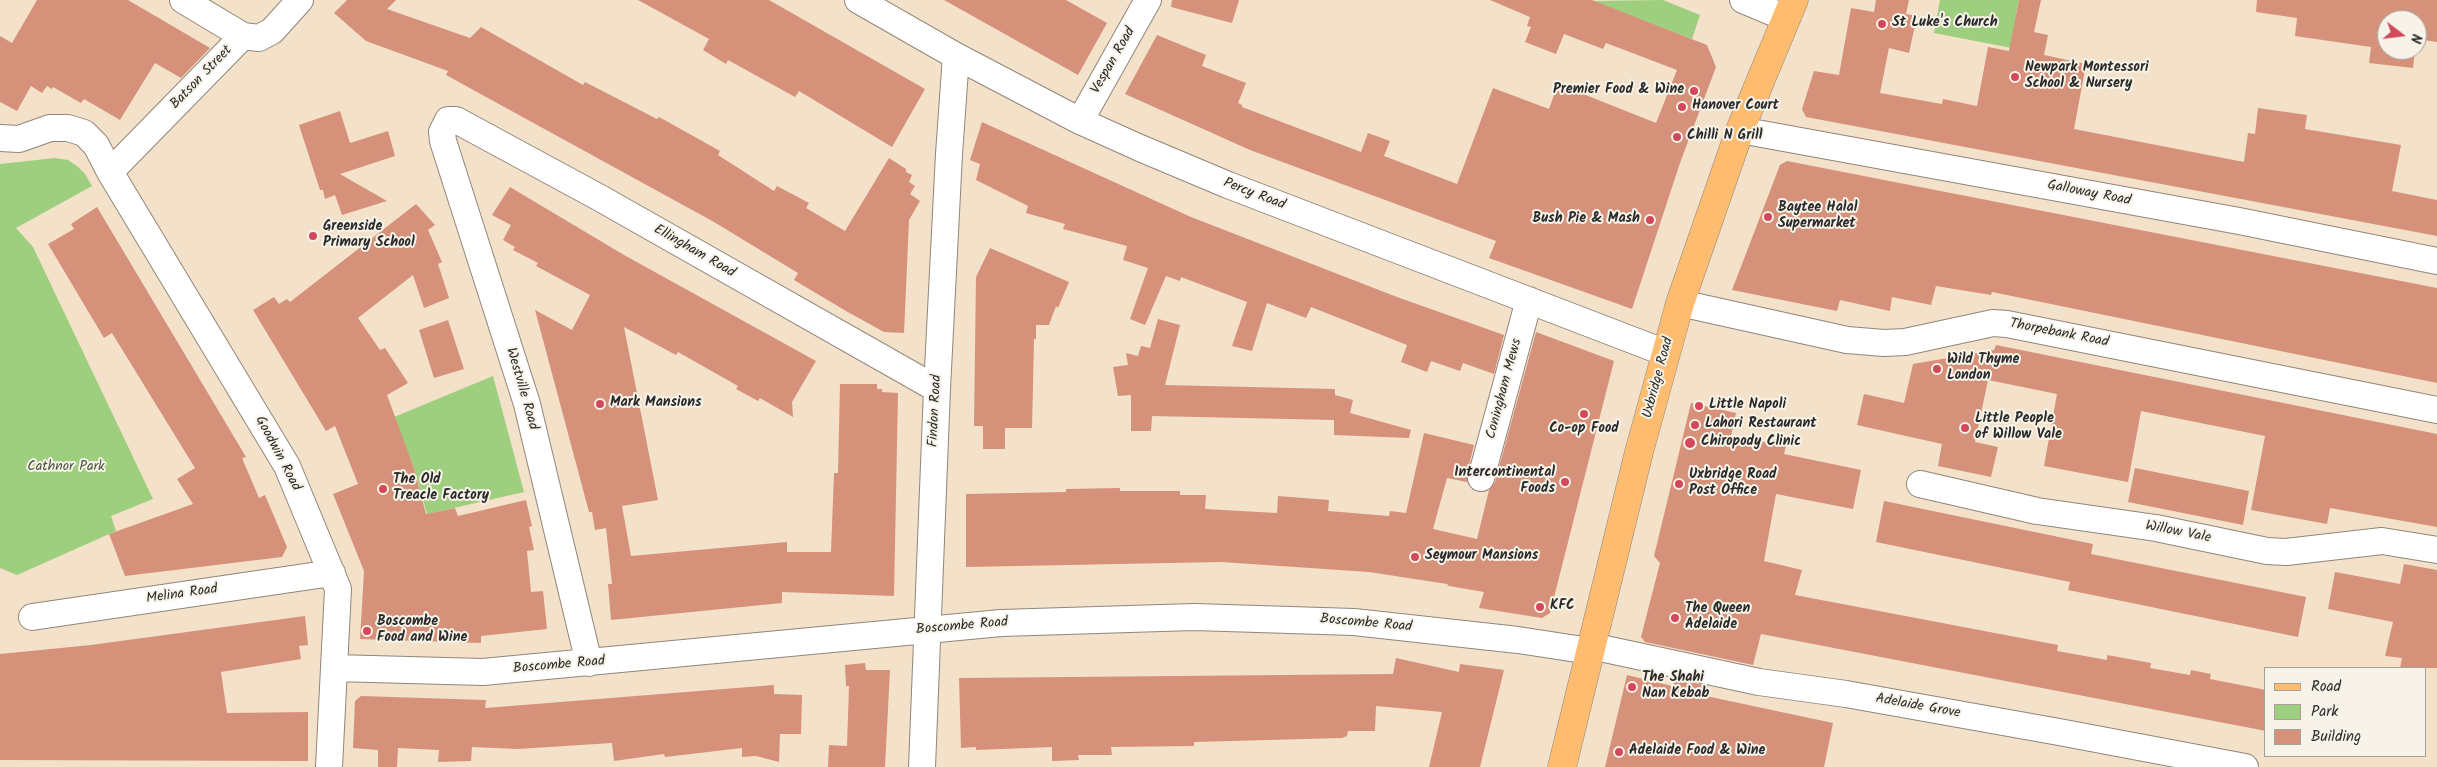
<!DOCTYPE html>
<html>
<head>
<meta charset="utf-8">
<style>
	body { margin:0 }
	#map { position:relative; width:2437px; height:767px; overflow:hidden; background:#f4e1c9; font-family:Kalam,sans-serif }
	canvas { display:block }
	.legend { position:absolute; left:2264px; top:667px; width:162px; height:90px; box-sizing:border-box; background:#f7f3e8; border:1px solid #a5a39c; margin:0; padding:6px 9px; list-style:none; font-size:15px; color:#2b2b2b }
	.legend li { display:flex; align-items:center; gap:10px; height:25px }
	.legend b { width:25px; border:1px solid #a5a39c }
	.north { position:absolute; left:2377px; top:10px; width:50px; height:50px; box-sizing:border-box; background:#f7f3e8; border:1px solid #a5a39c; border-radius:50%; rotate:105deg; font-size:14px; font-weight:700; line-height:20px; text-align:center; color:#2b2b2b }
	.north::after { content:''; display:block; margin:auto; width:18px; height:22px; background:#d1495b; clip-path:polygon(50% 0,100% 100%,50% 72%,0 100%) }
</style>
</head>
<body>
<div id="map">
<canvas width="2437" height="767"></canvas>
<ul class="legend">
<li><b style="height:6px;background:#fdbc70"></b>Road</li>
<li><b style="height:14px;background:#9ecf7e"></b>Park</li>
<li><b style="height:14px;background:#d6917a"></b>Building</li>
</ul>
<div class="north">N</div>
</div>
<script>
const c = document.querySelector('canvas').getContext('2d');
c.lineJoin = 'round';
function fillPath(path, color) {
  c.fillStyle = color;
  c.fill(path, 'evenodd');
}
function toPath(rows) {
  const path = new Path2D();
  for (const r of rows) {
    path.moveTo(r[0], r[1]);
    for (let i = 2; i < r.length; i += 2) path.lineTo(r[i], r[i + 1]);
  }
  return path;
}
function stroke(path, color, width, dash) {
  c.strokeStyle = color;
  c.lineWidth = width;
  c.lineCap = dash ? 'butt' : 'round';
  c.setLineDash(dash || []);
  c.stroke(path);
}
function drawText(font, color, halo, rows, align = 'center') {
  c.font = font + ' Kalam,sans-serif';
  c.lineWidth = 4;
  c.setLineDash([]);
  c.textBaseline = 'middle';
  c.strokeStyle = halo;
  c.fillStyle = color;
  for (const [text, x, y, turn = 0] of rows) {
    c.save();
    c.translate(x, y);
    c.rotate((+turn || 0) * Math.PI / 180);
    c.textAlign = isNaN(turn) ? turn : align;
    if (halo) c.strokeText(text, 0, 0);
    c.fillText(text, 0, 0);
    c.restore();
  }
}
const green = toPath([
	[1663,0,1700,15,1692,39,1593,1],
	[1940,0,2019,0,2016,14,2023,16,2017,49,1934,33],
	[55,158,68,160,77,166,85,174,92,186,16,228,33,247,153,499,111,516,116,531,17,575,0,568,0,164],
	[493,376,524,492,427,514,414,468,394,417]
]);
const building = toPath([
	[37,0,128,0,210,48,181,78,155,63,120,120,84,99,81,103,53,87,52,89,47,86,42,93,31,86,17,111,0,102,0,36,12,43],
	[347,0,396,0,387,9,470,38,481,27,583,85,585,82,657,119,659,117,720,151,718,155,774,191,777,186,809,203,806,208,845,231,889,158,906,169,906,172,912,175,909,182,915,186,910,194,920,201,909,220,904,333,884,332,846,311,794,280,798,273,714,222,446,75,448,71,366,41,334,13],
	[638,0,769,0,925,89,892,147,799,91,795,97,728,60,726,64,703,50,709,39],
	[944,0,1066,0,1107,23,1078,75],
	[1172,0,1239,0,1232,23,1171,7],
	[1490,0,1592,0,1707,45,1716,67,1680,163,1632,309,1489,258,1496,241,1250,150,1125,94,1157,35,1206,55,1202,66,1246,83,1238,103,1242,105,1242,107,1361,152,1368,133,1390,141,1384,156,1457,184,1493,88,1549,109,1558,84,1656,123,1677,70,1606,43,1603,49,1564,34,1556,54,1525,42,1531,27,1527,26,1530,17],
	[1876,0,1909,0,1906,14,1917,16,1909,53,1889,48,1880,93,1942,104,1943,99,1977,106,1988,47,2009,51,2019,0,2041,0,2034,32,2048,35,2044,55,2086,64,2074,129,2244,162,2248,133,2255,134,2258,108,2307,115,2305,129,2401,145,2392,191,2437,200,2437,236,1806,117,1802,109,1814,71,1839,75,1851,8,1874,12],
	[2257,0,2437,0,2437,42,2417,39,2417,20,2387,20,2387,50,2415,50,2413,68,2369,63,2371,47,2295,36,2297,18,2256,12],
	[340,111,350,143,388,131,395,156,340,174,387,201,342,215,335,195,325,199,323,190,320,190,299,125],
	[982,122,1191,217,1397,297,1504,335,1494,374,1463,363,1460,371,1431,361,1427,372,1401,362,1407,345,1311,307,1306,318,1267,303,1252,351,1232,346,1247,302,1181,277,1180,281,1166,276,1145,325,1130,319,1148,268,1123,260,1127,246,1063,229,1065,224,1026,213,1028,206,976,180,980,164,970,160],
	[1787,161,2437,288,2437,383,1992,292,1991,295,1936,286,1931,305,1892,297,1890,311,1840,300,1837,311,1732,290,1780,165],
	[510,187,624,255,816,361,792,402,793,417,760,398,758,401,736,389,738,386,678,352,676,355,624,327,658,500,622,506,631,556,787,542,787,552,831,552,834,473,838,473,840,384,877,384,877,389,882,389,882,392,898,393,894,596,782,592,782,603,611,620,608,584,612,584,606,528,595,530,592,512,589,512,535,310,572,330,590,295,536,266,538,263,513,250,515,247,503,240,511,225,492,215],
	[416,204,435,225,428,230,442,262,438,264,449,298,424,308,413,275,358,318,380,350,385,348,408,383,387,395,414,468,426,514,455,508,458,516,526,500,532,526,529,527,534,550,527,551,531,592,543,591,547,629,481,636,481,643,360,639,364,571,333,494,358,484,335,426,326,431,253,310,274,297,279,304,287,299,290,302],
	[97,207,246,457,242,458,259,498,265,495,287,547,282,557,125,576,109,534,193,504,177,479,195,468,112,333,104,338,48,244,74,229,71,224],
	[990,248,1069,282,1058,308,1056,306,1049,325,1036,325,1036,339,1034,339,1032,428,1005,428,1005,449,983,449,983,426,974,426,976,277],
	[1158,319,1180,325,1165,385,1335,389,1335,395,1353,400,1350,413,1411,430,1409,438,1334,435,1334,420,1152,416,1151,431,1131,431,1131,395,1118,396,1113,367,1128,365,1126,353,1138,356,1141,346,1150,348],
	[448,320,464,369,434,378,419,330],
	[1536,332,1614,361,1550,613,1542,618,1479,608,1484,592,1449,586,1447,584,1369,572,1221,562,966,567,966,494,1066,492,1066,489,1120,488,1120,491,1180,491,1180,495,1206,495,1205,509,1277,513,1278,496,1329,500,1328,511,1389,516,1390,511,1406,513,1424,433,1474,445,1467,474,1467,482,1447,478,1433,529,1477,539,1489,490,1495,482],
	[1996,345,2437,434,2437,527,2330,508,2327,524,2251,510,2265,436,2141,411,2128,482,2044,466,2057,394,1988,380,1975,442,1998,447,1991,477,1938,466,1942,444,1857,425,1864,394,1904,403,1913,364,1994,350],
	[1691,403,1736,413,1731,436,1786,446,1784,454,1861,470,1853,509,1776,494,1764,561,1802,570,1795,595,2058,645,2057,651,2107,660,2107,655,2151,663,2150,668,2190,675,2191,670,2211,674,2210,679,2266,690,2266,731,1761,634,1753,665,1645,642,1641,637,1660,563,1654,556],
	[2135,468,2249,491,2243,525,2128,502],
	[1884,501,2093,544,2091,554,2306,597,2298,637,2068,590,2070,582,1876,542],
	[2404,564,2437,570,2437,668,2400,668,2402,658,2385,656,2393,622,2328,609,2335,572,2400,584],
	[305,616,308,645,299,646,301,659,221,672,227,713,308,712,308,761,0,760,0,654,91,645],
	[1396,658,1459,672,1460,664,1504,670,1480,767,1429,767,1442,712,1376,706,1375,731,1348,731,1347,736,1342,738,1194,742,1194,746,1111,747,1112,755,1078,755,1079,760,1052,761,1052,747,976,750,976,747,961,748,959,678,1393,674],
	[865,663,866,670,890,670,885,767,828,767,829,745,847,746,849,686,846,686,845,665],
	[1627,675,1676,687,1670,678,1708,686,1706,696,1833,723,1824,767,1605,767],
	[774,685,774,694,802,695,801,734,780,734,779,762,756,756,742,757,742,748,665,757,664,754,614,761,612,743,518,749,472,747,471,761,438,762,439,750,398,748,397,767,378,767,378,750,353,748,355,701,361,696,486,700,485,708]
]);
const minor = toPath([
	[183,0,243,36,259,38,272,31,300,0],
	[858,0,956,56,1080,121,1140,148,1228,185,1666,353],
	[1743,0,1786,18],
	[1080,121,1148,0],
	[1740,130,2239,221,2437,261],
	[0,138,19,139,50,128,68,128,84,133,96,145,110,172,287,466,338,589,329,767],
	[110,172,243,36],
	[1680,303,1847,340,1884,343,1905,342,1993,323,2007,324,2437,410],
	[1481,478,1529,300],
	[1920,484,2037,511,2156,528,2267,551,2286,552,2382,541,2437,550],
	[32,617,332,573],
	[1591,646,1759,682,1846,694,2059,732,2245,767],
	[589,663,527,404,443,141,442,132,448,120,456,120,600,198,937,389],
	[334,668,483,672,1001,623,1194,617,1354,622,1518,640,1590,651],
	[922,767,937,389,949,154,956,56]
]);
const primary = toPath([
	[1562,767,1639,452,1680,303,1740,130,1794,0]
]);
const markers = [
	[1882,24,5,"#d1495b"],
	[2015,77,5,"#d1495b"],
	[1694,91,5,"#d1495b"],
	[1682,107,5,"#d1495b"],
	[1677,137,5,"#d1495b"],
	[1768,217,5,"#d1495b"],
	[1650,220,5,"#d1495b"],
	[313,236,5,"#d1495b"],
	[1937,369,5,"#d1495b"],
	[600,404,5,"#d1495b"],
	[1699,406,5,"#d1495b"],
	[1584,414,5,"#d1495b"],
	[1695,425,5,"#d1495b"],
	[1965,428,5,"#d1495b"],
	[1690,443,6,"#d1495b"],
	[1565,482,5,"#d1495b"],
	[1679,484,5,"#d1495b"],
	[383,489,5,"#d1495b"],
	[1415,557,5,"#d1495b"],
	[1540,607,5,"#d1495b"],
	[1675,618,5,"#d1495b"],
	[367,631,5,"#d1495b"],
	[1632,687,5,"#d1495b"],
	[1619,752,5,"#d1495b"]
];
const poiNames = [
	["St Luke's Church",1892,24],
	["Newpark Montessori",2025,69],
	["School & Nursery",2025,85],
	["Premier Food & Wine",1684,91,"right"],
	["Hanover Court",1692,107],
	["Chilli N Grill",1687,137],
	["Baytee Halal",1778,209],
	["Supermarket",1778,225],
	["Bush Pie & Mash",1640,220,"right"],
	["Greenside",323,228],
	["Primary School",323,244],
	["Wild Thyme",1947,361],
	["London",1947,377],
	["Mark Mansions",610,404],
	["Little Napoli",1709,406],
	["Little People",1975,420],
	["of Willow Vale",1975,436],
	["Lahori Restaurant",1705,425],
	["Co-op Food",1584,430,"center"],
	["Chiropody Clinic",1701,443],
	["Intercontinental",1555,474,"right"],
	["Foods",1555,490,"right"],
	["Uxbridge Road",1689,476],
	["Post Office",1689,492],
	["The Old",393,481],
	["Treacle Factory",393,497],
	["Seymour Mansions",1425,557],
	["KFC",1550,607],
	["The Queen",1685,610],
	["Adelaide",1685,626],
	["Boscombe",377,623],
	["Food and Wine",377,639],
	["The Shahi",1642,679],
	["Nan Kebab",1642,695],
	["Adelaide Food & Wine",1629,752]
];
const streetNames = [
	["Vespan Road",1114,61,-60],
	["Batson Street",202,78,-46],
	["Galloway Road",2089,194,11],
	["Percy Road",1254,195,21],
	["Ellingham Road",694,252,30],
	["Thorpebank Road",2059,334,11],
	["Uxbridge Road",1659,378,-75],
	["Westville Road",521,389,74],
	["Coningham Mews",1505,389,-75],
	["Findon Road",936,411,-87],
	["Goodwin Road",277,454,62],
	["Willow Vale",2178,533,11],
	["Melina Road",182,595,-8],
	["Boscombe Road",1366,624,5],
	["Boscombe Road",962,627,-5],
	["Boscombe Road",559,666,-5],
	["Adelaide Grove",1918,707,10]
];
const parkNames = [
	["Cathnor Park",66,468]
];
fillPath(green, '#9ecf7e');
fillPath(building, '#d6917a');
stroke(minor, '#90867a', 28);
stroke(primary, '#90867a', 29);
stroke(minor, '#fff', 26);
stroke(primary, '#fdbc70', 28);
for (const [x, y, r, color] of markers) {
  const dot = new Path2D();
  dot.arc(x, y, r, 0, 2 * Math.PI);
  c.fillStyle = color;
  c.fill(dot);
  stroke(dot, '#f7f3e8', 2);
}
drawText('bold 14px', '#2b2b2b', '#f7f3e8', poiNames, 'left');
drawText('14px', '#2b2b2b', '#f7f3e8', streetNames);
drawText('14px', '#485440', '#f7f3e8', parkNames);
</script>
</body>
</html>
